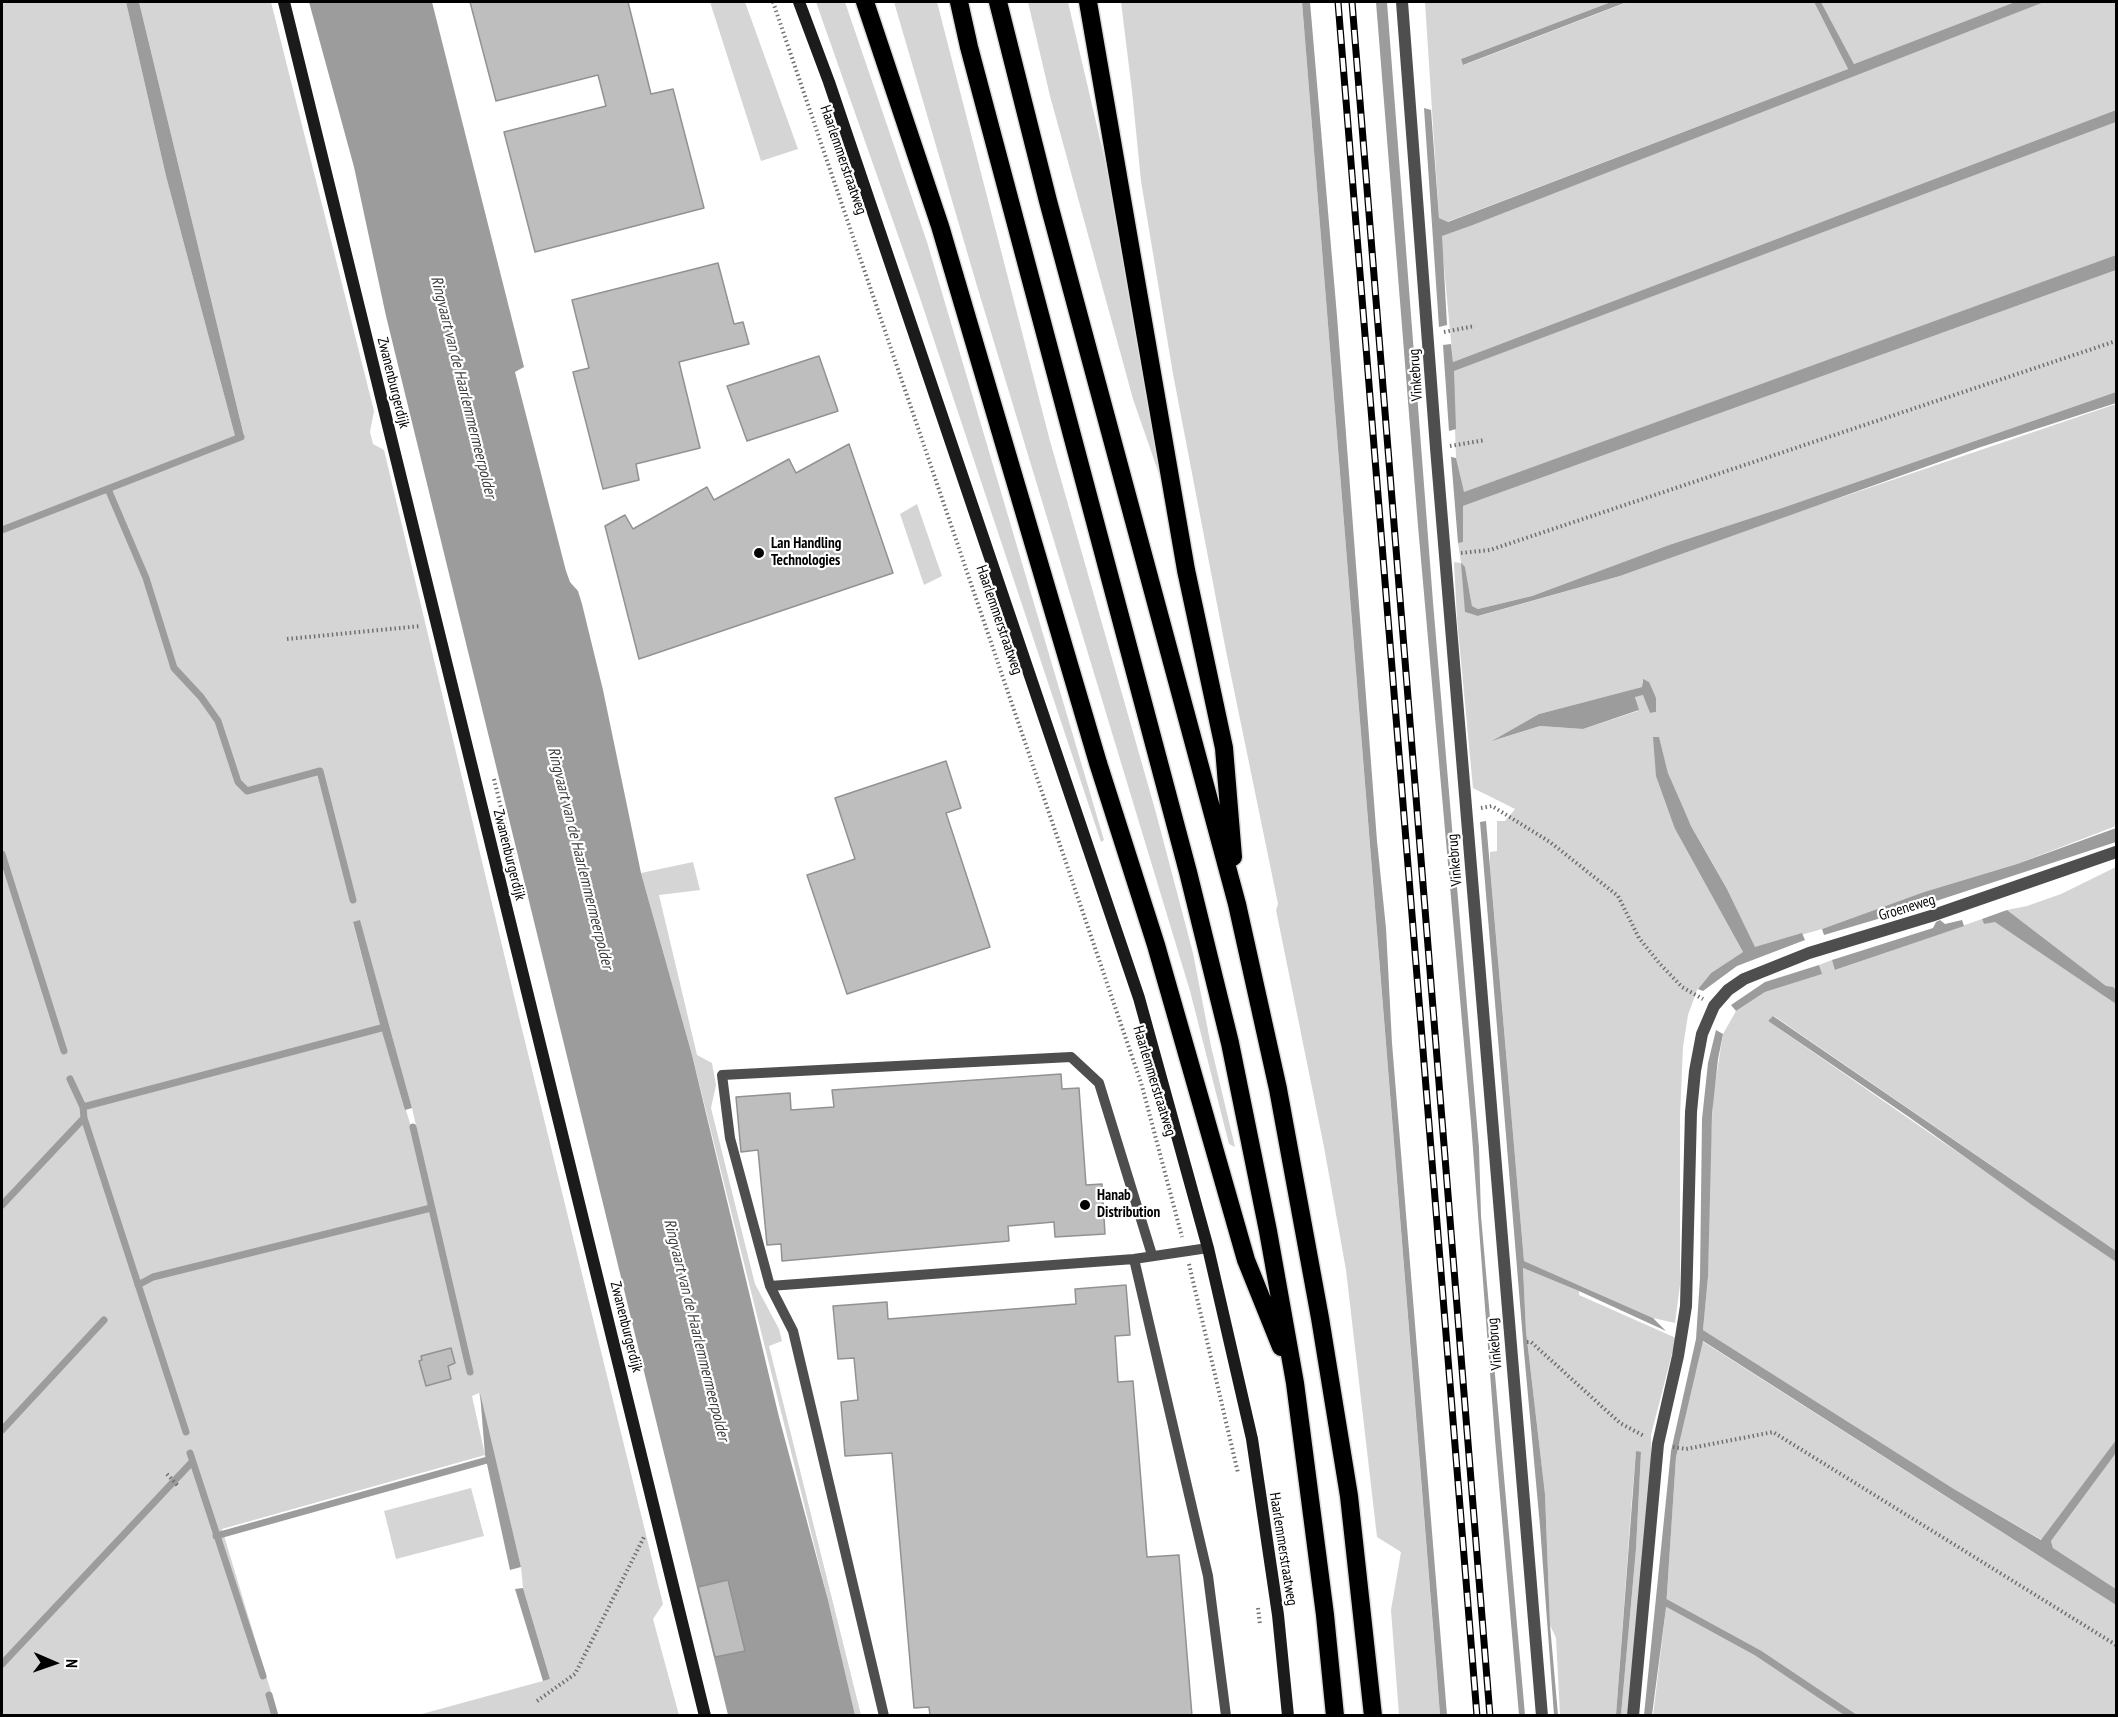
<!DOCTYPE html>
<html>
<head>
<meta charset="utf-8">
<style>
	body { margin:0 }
	#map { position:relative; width:2118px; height:1717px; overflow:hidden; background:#fff; font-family:"PT Sans Narrow",sans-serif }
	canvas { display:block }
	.frame { position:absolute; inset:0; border:3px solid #000; pointer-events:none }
	.north { position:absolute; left:24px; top:1633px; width:60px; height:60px; -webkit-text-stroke:4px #fff; paint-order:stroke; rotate:92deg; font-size:16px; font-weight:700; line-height:24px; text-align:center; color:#000 }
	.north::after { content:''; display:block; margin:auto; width:21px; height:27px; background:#000; clip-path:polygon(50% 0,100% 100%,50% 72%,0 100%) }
</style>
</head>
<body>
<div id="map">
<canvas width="2118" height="1717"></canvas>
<div class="frame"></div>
<div class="north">N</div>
</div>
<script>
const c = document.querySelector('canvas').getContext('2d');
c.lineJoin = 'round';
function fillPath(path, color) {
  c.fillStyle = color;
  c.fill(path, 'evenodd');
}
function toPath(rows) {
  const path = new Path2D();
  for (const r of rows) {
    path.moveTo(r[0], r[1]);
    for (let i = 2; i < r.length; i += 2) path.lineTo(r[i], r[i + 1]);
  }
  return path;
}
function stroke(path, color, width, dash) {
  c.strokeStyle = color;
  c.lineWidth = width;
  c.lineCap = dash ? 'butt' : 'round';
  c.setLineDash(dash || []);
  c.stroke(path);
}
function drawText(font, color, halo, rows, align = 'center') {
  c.font = font + ' "PT Sans Narrow",sans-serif';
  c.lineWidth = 4.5;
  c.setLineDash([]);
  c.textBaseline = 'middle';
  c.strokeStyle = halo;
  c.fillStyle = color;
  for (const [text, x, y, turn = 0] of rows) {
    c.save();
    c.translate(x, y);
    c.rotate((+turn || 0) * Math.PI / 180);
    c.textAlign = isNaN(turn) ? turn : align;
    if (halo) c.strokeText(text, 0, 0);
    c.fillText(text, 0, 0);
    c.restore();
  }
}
const green = toPath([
	[2,2,126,2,166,176,235,436,243,439,244,436,139,2,271,2,374,411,370,432,373,444,384,450,520,1021,663,1604,653,1619,679,1715,559,1716,558,1714,549,1716,418,1715,550,1679,523,1588,521,1567,479,1393,472,1396,485,1455,222,1529,278,1715,2,1716],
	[360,921,412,1108,431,1192,380,1025,353,923],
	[710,2,745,2,798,149,761,161],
	[816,2,845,2,927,242,1104,840,1101,842,919,295],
	[894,2,937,2,1050,441,1156,813,1193,953,1211,1046,1235,1147,1229,1144,1190,991,977,286],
	[1028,2,1068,2,1127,255,1168,500,1133,399,1050,96],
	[1121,2,1302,2,1440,1715,1399,1715,1391,1610,1401,1552,1377,1537,1346,1270,1324,1147,1276,910,1278,904,1226,651,1173,374,1141,181,1132,91],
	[1425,2,1611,2,1461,59,1464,65,1628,2,1814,2,1848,69,1447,222,1439,218],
	[1821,2,2015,2,1854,64],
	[2035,2,2116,2,2116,110,1453,362,1441,236,1473,225,1848,77],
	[2116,122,2116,255,1463,493,1456,458,1453,371],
	[2116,270,2116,392,1782,508,1669,545,1532,596,1478,609,1472,606,1465,567,1465,612,1479,616,1620,576,1792,514,2116,404,2116,826,2017,864,1924,892,1822,929,1755,948,1727,889,1682,810,1668,773,1659,738,1675,829,1743,952,1711,973,1697,990,1688,1015,1683,1047,1680,1115,1680,1285,1675,1323,1653,1318,1524,1261,1490,866,1490,852,1497,851,1497,821,1505,821,1515,809,1473,788,1457,619,1454,562,1461,563,1458,543,1463,541,1463,506],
	[1642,680,1656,698,1656,712,1650,713,1644,695,1635,696,1638,711,1583,729,1540,726,1496,740,1539,714,1642,687],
	[917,504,942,576,924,585,900,514],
	[693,862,700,890,659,895,697,1055,712,1063,716,1085,711,1108,755,1284,779,1329,782,1341,769,1346,861,1715,855,1715,828,1600,692,1055,641,873],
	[2116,867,2116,994,2007,910,2027,906,2061,894],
	[1982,919,1984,924,1995,921,2116,1004,2116,1251,1774,1016,1768,1021,2116,1262,2116,1440,2042,1540,1954,1489,1703,1330,1708,1277,1709,1179,1713,1097,1723,1034,1736,1011,1765,992,1821,974,1819,965,1832,960,1836,970],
	[1523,1268,1579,1291,1579,1295,1676,1338,1651,1435,1651,1471,1628,1715,1621,1715,1636,1549,1641,1452,1636,1452,1632,1497,1616,1715,1560,1715,1556,1638,1550,1625,1545,1494,1526,1331],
	[1702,1341,2116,1605,2116,1715,1653,1716,1666,1608,1676,1457],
	[2116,1453,2116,1589,2053,1548,2051,1541],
	[471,1488,484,1536,396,1559,384,1511]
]);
const water = toPath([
	[126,2,139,2,244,436,243,440,235,436,166,176],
	[309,2,432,2,524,367,515,372,566,571,570,582,578,591,582,604,603,690,641,873,692,1055,779,1417,828,1600,855,1715,728,1715,386,316,354,167],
	[1302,2,1310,2,1337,316,1377,841,1386,928,1392,1043,1447,1715,1440,1715,1437,1676],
	[1376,2,1387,2,1433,602,1479,1148,1481,1216,1525,1715,1519,1715,1495,1439,1471,1123,1418,526],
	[1611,2,1627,2,1463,65,1461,59],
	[1814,2,1821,2,1854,64,2015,2,2044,2,1473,225,1442,236,1447,325,1439,327,1424,108,1431,110,1439,218,1448,222,1848,69],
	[2116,110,2116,122,1454,371,1456,429,1449,431,1443,345,1451,344,1453,362],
	[2116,255,2116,270,1463,506,1463,542,1458,543,1451,457,1456,458,1464,492],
	[2116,392,2116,403,1981,447,1620,576,1478,616,1465,612,1461,563,1465,567,1472,606,1478,609,1532,596,1669,545,1782,508],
	[1643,679,1649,682,1656,698,1656,712,1650,713,1643,695,1635,697,1639,710,1583,729,1540,726,1492,741,1539,714,1642,687],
	[1653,737,1659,737,1668,773,1691,826,1727,889,1755,947,1802,933,1805,940,1737,966,1703,991,1698,989,1711,973,1743,952,1675,829,1656,776],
	[1486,821,1524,1261,1653,1318,1666,1331,1579,1291,1523,1268,1526,1331,1545,1494,1550,1625,1558,1715,1554,1715,1551,1674,1540,1526,1524,1352,1480,822],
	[2116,828,2116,842,1936,901,1934,907,1932,908,1928,904,1824,935,1822,929,1924,892,2017,864],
	[2007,910,2106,986,2113,987,2116,990,2116,1004,1995,922,1984,924,1982,919],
	[360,920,412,1108,405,1110,380,1025,353,922],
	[1940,920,1945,924,1962,920,1964,926,1835,970,1832,960,1933,928,1936,922],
	[1819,965,1822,974,1765,992,1736,1011,1731,1005,1765,982],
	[1773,1016,2116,1251,2116,1262,2032,1205,1909,1117,1768,1021],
	[1716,1030,1723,1034,1718,1059,1712,1114,1708,1277,1703,1330,1954,1489,2041,1540,2116,1440,2116,1453,2051,1541,2053,1548,2116,1589,2116,1605,1703,1341,1676,1457,1666,1608,1652,1715,1644,1715,1671,1451,1696,1339,1700,1278,1702,1119,1708,1063],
	[480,1393,521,1567,510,1570,485,1455],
	[1636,1451,1641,1452,1636,1549,1621,1715,1616,1715],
	[523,1588,550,1679,543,1681,515,1589]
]);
const stream = toPath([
	[108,489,146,578,174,668,201,697,218,721,238,782,247,791,320,771,353,900],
	[2,530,241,437],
	[2,854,64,1051],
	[70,1079,83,1107,84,1118,186,1432],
	[83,1107,385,1027],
	[413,1127,470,1372],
	[2,1205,84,1118],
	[138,1285,153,1277,431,1208],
	[2,1430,104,1320],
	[190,1453,263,1676],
	[216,1536,491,1459],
	[1661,1600,1758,1653,1852,1716],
	[2,1664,192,1462],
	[269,1695,275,1716]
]);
const building = toPath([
	[470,2,628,2,651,94,673,89,704,208,535,252,504,132,606,106,598,75,496,101,470,2],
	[718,263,734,324,743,322,749,344,679,362,700,448,636,464,639,480,603,489,573,372,589,368,572,300,718,263],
	[819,356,838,411,747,441,727,386,819,356],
	[849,444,893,573,639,659,605,526,625,515,633,529,707,487,714,500,789,459,796,473,849,444],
	[946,761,961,808,946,813,990,947,847,994,807,875,855,859,835,798,946,761],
	[1061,1074,1062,1089,1079,1088,1086,1185,1102,1184,1105,1234,1055,1237,1054,1222,1008,1226,1009,1241,782,1261,781,1244,767,1245,758,1150,741,1152,736,1097,790,1093,791,1110,834,1107,832,1090,1061,1074],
	[1126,1285,1130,1335,1115,1336,1118,1382,1133,1381,1147,1557,1179,1555,1192,1716,930,1716,929,1707,914,1708,892,1453,845,1456,841,1402,858,1400,854,1358,838,1359,833,1306,887,1302,888,1319,1076,1304,1075,1289,1126,1285],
	[451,1348,455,1363,448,1366,451,1379,426,1386,419,1361,422,1360,421,1356,451,1348],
	[728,1580,745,1651,715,1657,698,1587,728,1580]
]);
const path = toPath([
	[773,2,1142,1086,1182,1237],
	[1444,332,1475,326],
	[1450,446,1485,440],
	[1461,553,1490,550,2116,341],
	[287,639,421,626],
	[494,779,515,865],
	[1481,808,1492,806,1550,842,1618,896,1639,938,1660,964,1682,987,1703,999],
	[1189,1264,1238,1473],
	[1527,1342,1531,1342,1620,1423,1644,1436],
	[1673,1447,1686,1449,1773,1432,2116,1645],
	[167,1474,179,1487],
	[1258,1608,1260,1624],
	[537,1701,575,1674,644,1537]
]);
const lane = toPath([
	[1134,1259,1208,1576,1226,1716],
	[770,1286,1134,1259,1208,1248],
	[884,1716,793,1331,770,1286,730,1138,722,1075,1071,1057,1099,1083,1152,1255]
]);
const street = toPath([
	[1402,2,1436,448,1542,1716],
	[1633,1716,1658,1444,1678,1356,1686,1306,1691,1112,1695,1071,1702,1034,1714,1006,1728,990,1744,979,1809,953,1931,916,2116,852]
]);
const secondary = toPath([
	[284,2,705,1716],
	[799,2,829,82,1139,998,1208,1248,1252,1439,1278,1615,1288,1716]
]);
const highway = toPath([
	[865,2,940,226,1098,763,1156,945,1246,1260,1281,1347],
	[959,2,969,47,1188,872,1230,1043,1268,1231,1295,1383,1325,1615,1335,1716],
	[998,2,1048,201,1237,904,1278,1089,1320,1318,1349,1496,1373,1716],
	[1088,2,1186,570,1224,748,1233,857]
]);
const rail = toPath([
	[1338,2,1477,1716],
	[1352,2,1490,1716]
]);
const markers = [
	[759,553,6,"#000"],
	[1085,1205,6,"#000"]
];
const streetNames = [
	["Haarlemmerstraatweg",843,160,71],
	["Vinkebrug",1416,375,-94],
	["Zwanenburgerdijk",393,383,76],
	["Haarlemmerstraatweg",999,620,71],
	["Zwanenburgerdijk",509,855,76],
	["Vinkebrug",1455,860,-95],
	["Groeneweg",1907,908,-17],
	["Haarlemmerstraatweg",1154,1081,73],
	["Zwanenburgerdijk",626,1327,76],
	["Vinkebrug",1495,1344,-95],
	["Haarlemmerstraatweg",1283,1549,81]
];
const poiNames = [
	["Lan Handling",771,544],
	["Technologies",771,561],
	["Hanab",1097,1196],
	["Distribution",1097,1213]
];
const waterNames = [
	["Ringvaart van de Haarlemmermeerpolder",463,387,76],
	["Ringvaart van de Haarlemmermeerpolder",580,858,76],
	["Ringvaart van de Haarlemmermeerpolder",696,1330,76]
];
fillPath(green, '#d5d5d5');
fillPath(water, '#9c9c9c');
stroke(stream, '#9c9c9c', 7);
fillPath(building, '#bebebe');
stroke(building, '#929292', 1.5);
stroke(highway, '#dbdbdb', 21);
stroke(path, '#707070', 4, [1.5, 3]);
stroke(lane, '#4e4e4e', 10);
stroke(street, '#4e4e4e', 12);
stroke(secondary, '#1b1b1b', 12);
stroke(highway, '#000', 18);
stroke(rail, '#000', 7);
stroke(rail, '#fff', 4.5, [14]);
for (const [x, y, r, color] of markers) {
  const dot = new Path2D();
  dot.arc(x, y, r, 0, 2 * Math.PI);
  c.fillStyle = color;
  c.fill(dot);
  stroke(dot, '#fff', 2);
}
drawText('15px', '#000', '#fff', streetNames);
drawText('bold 15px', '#000', '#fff', poiNames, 'left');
drawText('italic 16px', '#3d3d3d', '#fff', waterNames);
</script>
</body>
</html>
